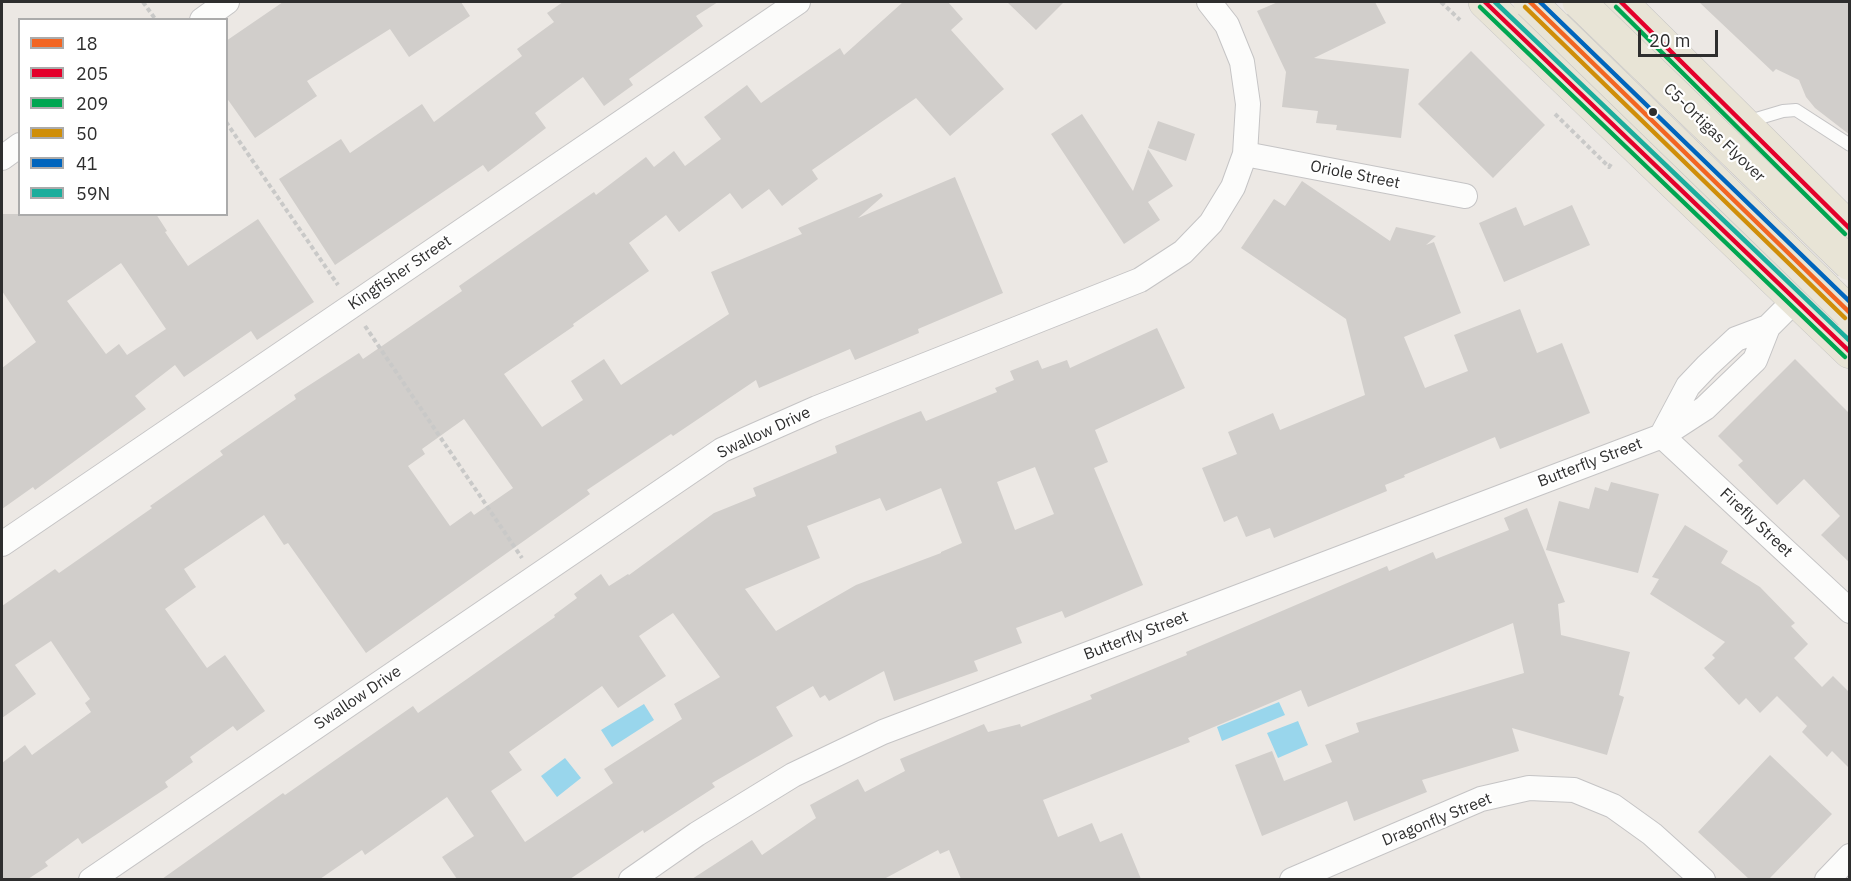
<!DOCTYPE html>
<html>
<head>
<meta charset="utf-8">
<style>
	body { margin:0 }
	#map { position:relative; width:1851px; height:881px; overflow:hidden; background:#ece8e4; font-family:"IBM Plex Sans",sans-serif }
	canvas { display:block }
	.frame { position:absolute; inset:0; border:3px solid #2e2e2e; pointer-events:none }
	.legend { position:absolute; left:18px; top:18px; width:210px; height:198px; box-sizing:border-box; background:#fff; border:2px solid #ababab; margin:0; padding:8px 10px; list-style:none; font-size:18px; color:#2e2e2e }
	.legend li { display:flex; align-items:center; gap:12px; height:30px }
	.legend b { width:30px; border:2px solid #ababab }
	.scale { position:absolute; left:1638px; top:30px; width:80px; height:27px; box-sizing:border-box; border:3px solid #2e2e2e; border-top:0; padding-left:8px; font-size:18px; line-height:21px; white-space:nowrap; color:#2e2e2e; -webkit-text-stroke:4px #fff; paint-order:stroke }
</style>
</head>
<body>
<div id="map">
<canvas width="1851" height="881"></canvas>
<div class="frame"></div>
<ul class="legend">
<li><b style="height:8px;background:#f26522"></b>18</li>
<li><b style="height:8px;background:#e4002b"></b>205</li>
<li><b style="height:8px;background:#00a651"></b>209</li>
<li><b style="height:8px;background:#cf8e09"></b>50</li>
<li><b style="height:8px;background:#0065bd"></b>41</li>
<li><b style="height:8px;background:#1bad9c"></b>59N</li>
</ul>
<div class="scale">20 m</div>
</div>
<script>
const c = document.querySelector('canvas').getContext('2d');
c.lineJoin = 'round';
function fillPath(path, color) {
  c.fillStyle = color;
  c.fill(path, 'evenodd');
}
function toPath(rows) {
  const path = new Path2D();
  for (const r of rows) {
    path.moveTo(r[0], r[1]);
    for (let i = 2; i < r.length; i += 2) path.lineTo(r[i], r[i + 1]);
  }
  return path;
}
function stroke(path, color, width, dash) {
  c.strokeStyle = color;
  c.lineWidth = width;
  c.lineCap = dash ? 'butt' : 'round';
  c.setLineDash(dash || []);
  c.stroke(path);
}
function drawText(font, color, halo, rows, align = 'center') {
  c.font = font + ' "IBM Plex Sans",sans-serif';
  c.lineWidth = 4.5;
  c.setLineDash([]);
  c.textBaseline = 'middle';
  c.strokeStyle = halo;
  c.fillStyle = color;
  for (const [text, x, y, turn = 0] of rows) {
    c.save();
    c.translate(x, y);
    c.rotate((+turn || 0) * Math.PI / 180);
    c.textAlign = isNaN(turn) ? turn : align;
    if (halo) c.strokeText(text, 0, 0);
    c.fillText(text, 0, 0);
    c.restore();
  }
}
const water = toPath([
	[1279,702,1285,715,1222,741,1217,727],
	[644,704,654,720,612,747,601,730],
	[1298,721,1308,745,1278,758,1267,733],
	[565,758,581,778,557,797,541,776]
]);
const building = toPath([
	[283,2,461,2,470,16,409,57,390,29,307,81,317,96,255,138,226,97,226,41],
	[563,2,718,2,696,16,703,26,629,79,633,85,604,106,583,77,535,113,546,128,516,151,488,172,483,165,335,265,279,179,341,139,350,153,422,104,434,122,522,56,517,49,554,22,547,13],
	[903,2,948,2,963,19,951,30,1004,89,950,136,916,98,812,170,818,179,782,206,769,189,742,209,730,193,679,232,666,215,629,243,649,271,573,324,574,326,504,374,542,427,583,400,571,381,604,359,621,385,729,314,711,272,802,234,798,228,881,193,883,196,858,218,955,177,1003,293,918,329,919,333,855,360,850,349,759,388,756,380,673,436,671,434,587,490,590,494,366,653,288,543,284,545,264,515,184,569,196,587,165,609,207,668,225,655,265,711,237,731,233,726,190,757,193,762,165,782,168,787,82,844,78,838,45,862,48,866,28,879,2,879,2,763,25,745,32,755,91,712,85,703,90,699,51,641,15,665,36,694,2,718,2,606,55,569,59,573,152,508,150,506,223,455,220,451,296,399,294,395,359,353,363,359,462,291,459,286,594,192,596,195,646,157,654,167,674,151,685,166,721,139,704,117,747,85,761,103,840,48,844,55],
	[464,419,513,488,474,515,471,511,450,526,408,466,425,454,422,449],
	[1007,2,1064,2,1036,30],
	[1278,2,1375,2,1386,23,1314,58,1409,69,1401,138,1336,130,1337,125,1316,123,1318,111,1282,107,1286,72,1257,11],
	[1699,2,1850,2,1850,135,1815,108,1806,97,1799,80,1776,69,1773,72],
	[1471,51,1545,125,1493,178,1418,104],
	[1082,114,1133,191,1148,149,1173,186,1148,202,1160,220,1124,244,1051,134],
	[1158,121,1195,134,1186,161,1148,148],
	[1302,181,1390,241,1396,227,1436,236,1426,245,1434,242,1461,313,1404,337,1425,388,1468,371,1454,335,1520,309,1537,353,1562,343,1590,413,1500,449,1495,437,1404,475,1405,477,1385,485,1387,491,1274,538,1270,528,1246,537,1237,516,1224,522,1202,468,1237,454,1228,432,1273,413,1280,430,1365,395,1346,319,1241,248,1274,199,1285,206],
	[1572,205,1590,245,1504,282,1479,223,1516,207,1524,226],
	[2,214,156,214,167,231,165,232,188,266,258,219,314,302,257,340,251,331,184,377,175,365,135,396,146,409,35,490,33,487,2,509,2,368,36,342,2,291],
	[121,263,166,329,127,355,119,344,106,354,67,301],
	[1157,328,1185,388,1095,430,1108,462,1094,468,1143,585,1065,618,1062,611,1016,628,1022,643,974,661,978,671,894,701,884,671,829,701,825,695,820,698,813,686,776,707,793,736,712,783,715,787,644,833,643,830,570,879,457,879,442,857,474,836,447,797,365,855,362,850,320,879,162,879,283,793,285,795,413,706,418,713,467,679,555,617,554,615,577,598,574,594,601,574,609,586,628,574,629,575,714,513,756,496,753,488,837,453,835,446,893,422,921,411,926,421,997,392,995,388,1014,380,1010,371,1038,360,1042,369,1067,360,1070,368],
	[1035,467,1054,514,1015,530,997,482],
	[941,488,962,543,941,552,941,553,856,585,776,631,745,589,820,558,807,526,880,498,886,511],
	[673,613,720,677,674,704,682,719,604,769,613,783,525,842,491,791,522,770,509,752,602,686,618,708,666,676,639,636],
	[1795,359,1850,414,1850,563,1821,535,1840,516,1804,479,1777,505,1738,465,1743,461,1718,436],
	[1611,482,1659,494,1638,573,1546,550,1559,501,1589,509,1595,487,1608,491],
	[1527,508,1565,602,1558,604,1561,635,1630,652,1619,695,1624,697,1607,755,1512,728,1519,751,1422,780,1427,792,1354,821,1347,801,1262,836,1235,765,1272,751,1284,781,1332,762,1325,745,1359,732,1356,723,1524,673,1513,623,1308,707,1301,690,1188,738,1190,742,1043,800,1058,837,1092,823,1100,842,1122,833,1141,879,961,879,949,850,940,854,938,850,884,879,692,879,752,840,762,855,816,818,810,805,858,779,865,792,905,771,900,759,984,724,988,732,1020,724,1021,727,1092,699,1090,695,1187,655,1186,652,1387,566,1389,571,1433,552,1436,559,1509,530,1504,518],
	[1685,525,1728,551,1721,563,1760,587,1795,623,1791,626,1808,644,1794,658,1822,687,1833,676,1850,693,1850,769,1832,751,1827,757,1802,732,1807,726,1777,696,1760,713,1746,698,1739,705,1704,668,1715,658,1712,655,1725,642,1650,594,1659,579,1652,577],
	[1770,755,1832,814,1769,879,1749,879,1698,832]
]);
const path = toPath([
	[143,2,156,20],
	[1441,2,1460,20],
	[1555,114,1609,167,1611,164],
	[226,122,338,285],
	[365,326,522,558]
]);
const lane = toPath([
	[1746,122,1783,111,1796,110,1850,145]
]);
const street = toPath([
	[202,20,227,2],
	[1245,154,1465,196],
	[2,158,20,145],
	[1663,433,1688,386,1707,366,1736,339,1768,327],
	[1662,436,1850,611],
	[2,544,798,2],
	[91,880,722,450,817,408,1140,280,1183,252,1211,223,1233,187,1245,154,1248,104,1242,62,1227,25,1209,2],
	[631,880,697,834,793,775,883,732,1662,436,1705,408,1755,360,1768,327,1795,300],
	[1292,880,1481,799,1529,788,1574,790,1613,806,1652,834,1703,880],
	[1827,880,1850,856]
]);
const primary = toPath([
	[1485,2,1850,352],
	[1621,2,1850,229]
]);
const primaryBridge = toPath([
	[1530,2,1850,313],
	[1579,2,1850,264]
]);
const bus1 = toPath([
	[1530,2,1850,313]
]);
const bus2 = toPath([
	[1485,2,1850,352],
	[1621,2,1850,229]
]);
const bus3 = toPath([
	[1480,7,1845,357],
	[1616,7,1845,234]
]);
const bus4 = toPath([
	[1525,7,1845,318]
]);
const bus5 = toPath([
	[1540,2,1850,302]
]);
const bus6 = toPath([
	[1495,2,1850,341]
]);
const markers = [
	[1653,112,5,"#2e2e2e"]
];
const streetNames = [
	["C5-Ortigas Flyover",1714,133,44],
	["Oriole Street",1355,175,11],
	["Kingfisher Street",400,273,-34],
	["Swallow Drive",764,433,-25],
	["Butterfly Street",1590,463,-21],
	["Firefly Street",1756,523,43],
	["Butterfly Street",1136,636,-21],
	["Swallow Drive",358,698,-34],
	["Dragonfly Street",1437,820,-22]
];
fillPath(water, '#99d6ec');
fillPath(building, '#d1cecb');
stroke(lane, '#c5c4c5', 14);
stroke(street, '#c5c4c5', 26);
stroke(primary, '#c6c5c4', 34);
stroke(path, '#c9c9c8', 4, [4.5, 3]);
stroke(lane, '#fcfcfb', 12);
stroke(street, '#fcfcfb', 24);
stroke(primary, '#e8e4d6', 33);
stroke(primaryBridge, '#c6c5c4', 34, []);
stroke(primaryBridge, '#e8e4d6', 33);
stroke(bus1, '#f26522', 4.5);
stroke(bus2, '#e4002b', 4.5);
stroke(bus3, '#00a651', 4.5);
stroke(bus4, '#cf8e09', 4.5);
stroke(bus5, '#0065bd', 4.5);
stroke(bus6, '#1bad9c', 4.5);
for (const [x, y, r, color] of markers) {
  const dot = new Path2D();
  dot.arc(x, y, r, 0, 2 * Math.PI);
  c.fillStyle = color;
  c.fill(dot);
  stroke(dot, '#fff', 2);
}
drawText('16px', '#2e2e2e', '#fff', streetNames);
</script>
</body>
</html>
